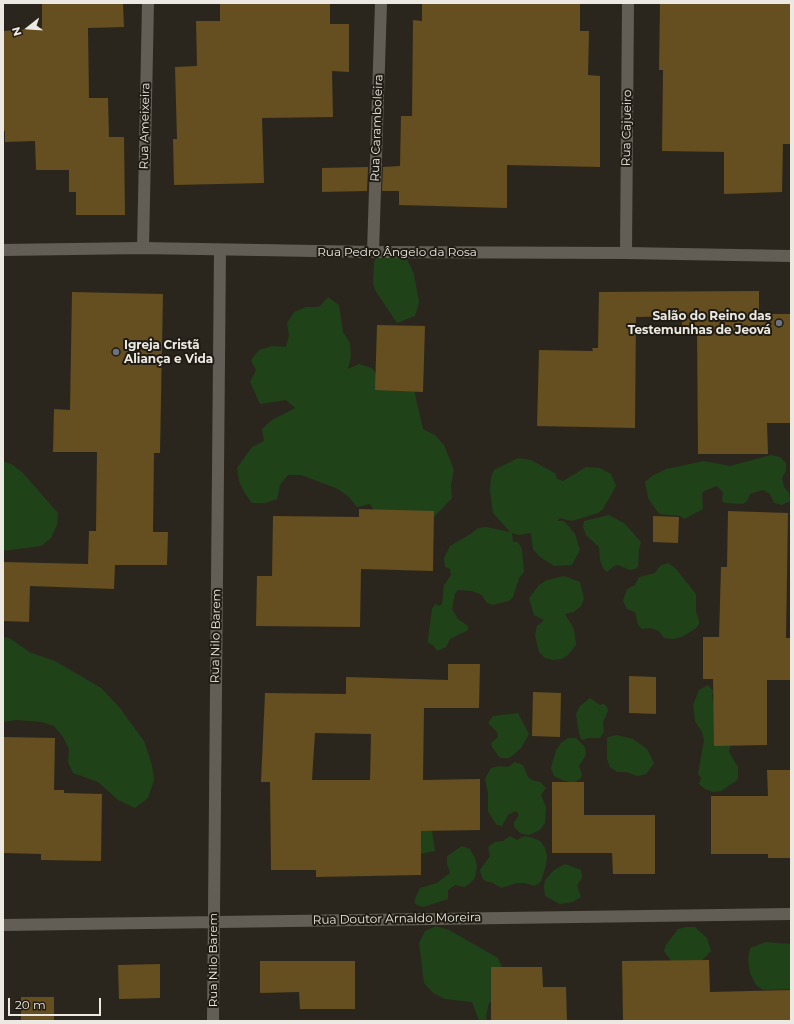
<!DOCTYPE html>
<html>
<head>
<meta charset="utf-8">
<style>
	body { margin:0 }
	#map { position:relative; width:794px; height:1024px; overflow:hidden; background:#2a261e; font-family:Montserrat,sans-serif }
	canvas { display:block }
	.frame { position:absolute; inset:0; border:4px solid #ece9e3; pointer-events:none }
	.north { position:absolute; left:8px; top:8px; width:40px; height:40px; -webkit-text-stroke:3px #201c14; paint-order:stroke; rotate:253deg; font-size:11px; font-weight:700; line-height:16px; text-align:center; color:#ece9e3 }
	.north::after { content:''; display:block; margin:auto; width:14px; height:18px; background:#ece9e3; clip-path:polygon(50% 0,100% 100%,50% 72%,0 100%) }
	.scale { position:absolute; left:8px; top:998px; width:93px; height:18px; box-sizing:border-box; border:2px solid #ece9e3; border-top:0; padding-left:5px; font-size:12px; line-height:14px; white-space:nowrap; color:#ece9e3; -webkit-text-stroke:3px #201c14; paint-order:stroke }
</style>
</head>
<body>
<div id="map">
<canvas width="794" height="1024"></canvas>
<div class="frame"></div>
<div class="north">N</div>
<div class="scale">20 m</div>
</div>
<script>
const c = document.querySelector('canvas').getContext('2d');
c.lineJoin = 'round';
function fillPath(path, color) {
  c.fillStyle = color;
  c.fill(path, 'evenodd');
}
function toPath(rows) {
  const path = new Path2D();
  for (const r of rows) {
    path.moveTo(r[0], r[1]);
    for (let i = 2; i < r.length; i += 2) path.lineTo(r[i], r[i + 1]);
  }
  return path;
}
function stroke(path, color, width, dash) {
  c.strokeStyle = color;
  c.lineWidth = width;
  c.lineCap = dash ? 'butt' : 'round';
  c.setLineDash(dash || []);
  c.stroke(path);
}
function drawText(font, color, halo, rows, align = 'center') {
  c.font = font + ' Montserrat,sans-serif';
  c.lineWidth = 4;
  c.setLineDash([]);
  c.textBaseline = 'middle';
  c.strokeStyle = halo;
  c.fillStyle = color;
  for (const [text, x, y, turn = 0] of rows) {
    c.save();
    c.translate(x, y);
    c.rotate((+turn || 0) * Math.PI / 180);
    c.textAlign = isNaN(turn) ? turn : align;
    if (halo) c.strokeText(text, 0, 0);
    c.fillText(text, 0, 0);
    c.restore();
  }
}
const green = toPath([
	[405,255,414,274,419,302,415,316,397,323,375,290,373,283,374,263,376,257],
	[328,297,339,305,343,332,350,343,351,356,348,369,359,364,372,368,379,379,414,390,423,429,435,435,444,445,454,470,451,485,452,498,433,518,377,515,370,504,357,507,349,497,338,489,301,475,288,475,280,485,277,499,265,503,252,503,244,492,239,481,237,468,252,447,264,441,262,429,272,420,295,408,286,400,260,404,250,382,256,370,251,360,259,350,272,346,286,347,289,335,287,323,294,312,306,307,319,307],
	[771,455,780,457,786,463,786,471,782,478,784,487,789,493,790,501,782,505,774,503,770,494,763,490,750,494,747,501,743,504,725,503,722,501,723,492,717,486,704,491,702,494,703,509,684,519,680,516,659,514,648,498,645,482,652,476,666,469,704,461,730,466],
	[518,458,531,460,555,473,557,479,563,481,586,467,600,468,611,474,616,486,603,509,598,513,572,521,560,518,557,521,564,521,575,534,580,550,572,565,554,566,539,556,533,549,531,533,519,535,512,533,513,542,518,542,522,549,524,572,519,578,513,597,509,601,492,605,486,602,482,595,472,591,458,590,455,593,452,609,458,619,468,626,468,630,450,639,446,647,437,651,433,645,428,643,428,638,432,609,435,604,439,606,442,604,444,585,451,575,450,569,445,567,444,558,450,546,472,533,478,528,486,527,510,532,493,513,490,491,491,477,494,470],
	[3,461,13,465,23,473,58,513,57,525,51,538,41,546,3,551],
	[609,515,624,523,641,542,639,550,638,567,635,569,630,570,618,565,614,566,607,572,603,568,600,560,599,547,586,535,583,527,584,521],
	[668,563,676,569,696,594,696,612,699,620,699,624,696,628,682,637,673,639,664,638,659,631,650,628,642,629,638,625,635,612,627,609,623,601,627,589,635,585,639,577,655,573,660,566],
	[564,576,580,582,584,599,581,606,574,612,565,614,574,629,576,645,567,656,562,659,553,660,545,658,539,652,535,635,537,626,544,620,534,615,529,598,539,585,547,580],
	[3,637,9,638,31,653,55,661,101,688,119,707,144,741,152,765,154,780,148,798,135,808,118,800,98,782,73,773,68,762,69,749,63,737,54,726,42,722,16,720,3,722],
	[708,685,713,691,712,695,713,701,731,744,729,752,738,767,738,778,736,781,721,791,713,792,705,789,699,784,701,778,698,774,704,740,702,732,695,721,693,705,699,690],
	[590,698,600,705,604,704,607,707,608,711,603,722,604,732,600,738,588,738,582,740,579,734,576,714,580,706],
	[518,713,529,734,521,748,512,756,508,758,500,758,492,747,491,743,498,737,497,732,488,723,493,716],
	[617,735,633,739,647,749,654,763,646,774,637,776,626,772,617,772,610,767,607,759,607,740,608,737],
	[568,738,576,738,585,747,586,755,579,766,582,774,581,778,574,783,562,780,554,776,551,768,556,750,561,743],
	[515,762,523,765,528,777,532,780,540,782,546,788,541,795,546,807,545,823,540,830,529,835,520,833,514,827,514,822,519,815,516,811,508,815,502,826,497,825,492,818,488,811,488,793,485,779,487,775,491,768,500,766,508,767],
	[383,826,432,831,435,851,420,854],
	[510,836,517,840,525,836,533,838,540,841,545,848,547,856,546,865,541,881,538,884,534,886,525,883,517,883,501,888,493,883,485,881,482,878,480,870,490,856,488,847,495,842,503,841],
	[462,846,470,849,475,858,477,866,475,878,468,885,464,887,455,885,448,890,448,899,442,901,423,907,415,904,415,899,420,888,437,883,450,873,447,864,447,856],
	[565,864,581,870,582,878,577,885,581,897,573,902,560,904,545,896,544,887,545,880,554,870],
	[436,926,449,930,498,958,505,975,498,994,489,1003,486,1016,487,1021,479,1021,472,1002,445,999,433,993,424,983,419,943,425,931],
	[686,927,695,927,707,938,711,951,698,965,674,965,664,951,666,945,678,929],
	[766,942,791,944,791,989,763,990,756,985,750,973,748,960,750,948]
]);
const building = toPath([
	[42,3,123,3,124,27,88,28,89,98,108,98,109,137,124,137,125,215,76,215,76,192,69,192,69,170,36,170,35,141,5,142,5,131,3,131,3,31,42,28],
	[220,3,330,3,330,24,349,24,349,72,332,71,333,117,262,118,264,183,174,185,173,139,177,139,175,67,197,66,196,21,220,21],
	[422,3,580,3,580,31,589,31,588,75,600,76,600,167,507,165,507,208,399,205,399,191,382,191,383,167,400,166,401,116,412,116,413,20,422,21],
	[660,3,791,3,791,144,783,144,782,192,724,194,724,152,662,151,663,70,659,70],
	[368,167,367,191,322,192,322,168],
	[759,291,759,314,791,314,791,423,767,423,768,454,698,454,697,327,682,328,682,316,636,317,635,428,537,426,539,350,593,351,592,348,598,348,599,292],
	[72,292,163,294,160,453,154,453,153,532,168,532,167,565,115,565,114,589,30,586,29,622,3,621,3,562,88,564,89,531,96,531,97,452,53,452,54,409,70,410],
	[377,325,425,326,423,392,375,390],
	[359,509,434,511,433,571,361,569,360,627,256,626,257,576,272,576,273,516,359,517],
	[728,511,788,513,786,638,791,638,791,680,767,680,767,745,714,746,713,679,703,679,703,637,719,637,721,567,727,567],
	[653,516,679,517,678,543,653,542],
	[448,664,480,664,479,708,424,708,423,780,480,779,480,830,421,831,421,875,316,877,316,870,271,870,270,782,261,782,265,693,346,694,346,677,448,680],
	[315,733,371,734,370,780,312,780],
	[629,676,656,677,656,714,629,713],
	[533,692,561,693,560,737,532,736],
	[4,737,55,738,54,790,64,790,64,793,102,794,101,861,41,860,41,854,3,853],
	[767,770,791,770,791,858,768,858,768,854,711,854,711,796,768,796],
	[552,782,584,782,584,815,655,815,655,874,613,874,612,853,552,853],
	[709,960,710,992,791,990,791,1021,623,1021,622,961],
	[260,961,355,961,355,1009,300,1009,299,992,260,993],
	[160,964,160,998,119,999,118,965],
	[491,967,542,967,543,987,566,987,567,1021,491,1021],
	[21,997,54,997,54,1021,21,1021]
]);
const street = toPath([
	[143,248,148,3],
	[373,252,381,3],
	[626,253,628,3],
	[3,925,791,914],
	[213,1021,220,250]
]);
const secondary = toPath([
	[3,250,143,248,373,252,626,253,791,256]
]);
const markers = [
	[779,323,4,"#6b7280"],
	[116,352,4,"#6b7280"]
];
const streetNames = [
	["Rua Ameixeira",145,126,-89],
	["Rua Caramboleira",377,128,-88],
	["Rua Cajueiro",627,128,-89],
	["Rua Pedro Ângelo da Rosa",397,252],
	["Rua Nilo Barem",216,636,-89],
	["Rua Doutor Arnaldo Moreira",397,919,-1],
	["Rua Nilo Barem",213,960,-90]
];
const poiNames = [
	["Salão do Reino das",771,316],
	["Testemunhas de Jeová",771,330],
	["Igreja Cristã",124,345,"left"],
	["Aliança e Vida",124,359,"left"]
];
fillPath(green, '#204218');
fillPath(building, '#654e1f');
stroke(street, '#635e55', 12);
stroke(secondary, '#635e55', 12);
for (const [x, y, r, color] of markers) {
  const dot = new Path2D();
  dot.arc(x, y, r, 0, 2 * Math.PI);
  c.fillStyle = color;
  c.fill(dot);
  stroke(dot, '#201c14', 1.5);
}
drawText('12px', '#ece9e3', '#201c14', streetNames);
drawText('bold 12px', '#ece9e3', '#201c14', poiNames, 'right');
</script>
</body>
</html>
